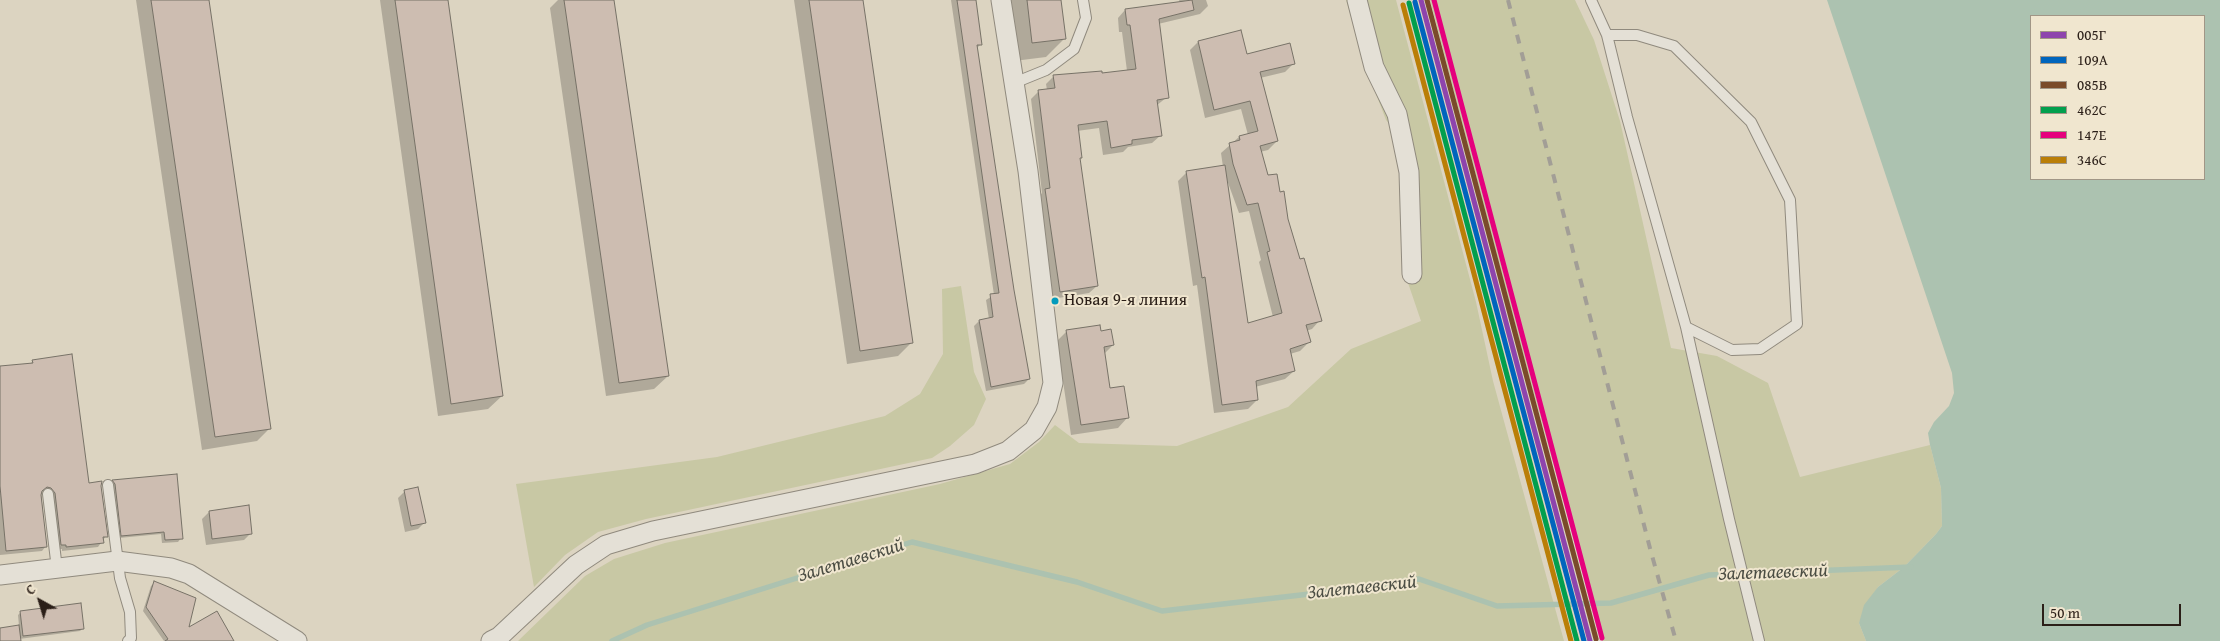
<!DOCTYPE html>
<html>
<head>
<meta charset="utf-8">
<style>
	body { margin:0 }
	#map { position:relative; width:2220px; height:641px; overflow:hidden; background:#dcd4c1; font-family:"Gentium Book Plus",serif }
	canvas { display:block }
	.legend { position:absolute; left:2030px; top:15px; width:175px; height:165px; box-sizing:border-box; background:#f0e6cf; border:1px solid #a19686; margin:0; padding:6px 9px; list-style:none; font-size:15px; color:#2b1f18 }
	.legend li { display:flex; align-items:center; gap:10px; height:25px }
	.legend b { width:25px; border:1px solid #a19686 }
	.north { position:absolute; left:15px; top:576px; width:50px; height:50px; -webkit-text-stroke:4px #f0e6cf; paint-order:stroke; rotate:321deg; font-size:14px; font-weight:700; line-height:20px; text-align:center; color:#2b1f18 }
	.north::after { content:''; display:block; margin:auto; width:18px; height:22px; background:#2b1f18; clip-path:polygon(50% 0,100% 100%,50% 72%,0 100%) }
	.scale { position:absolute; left:2042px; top:604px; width:139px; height:22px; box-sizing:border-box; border:2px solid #2b1f18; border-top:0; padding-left:6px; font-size:15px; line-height:18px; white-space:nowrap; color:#2b1f18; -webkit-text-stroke:4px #f0e6cf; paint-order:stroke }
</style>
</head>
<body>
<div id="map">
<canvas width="2220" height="641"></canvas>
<ul class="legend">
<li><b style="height:6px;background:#8e44ad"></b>005Г</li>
<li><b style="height:6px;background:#0065bd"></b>109А</li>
<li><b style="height:6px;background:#7a4b2a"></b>085В</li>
<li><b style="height:6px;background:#029f4e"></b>462С</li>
<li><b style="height:6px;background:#e5007d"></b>147Е</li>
<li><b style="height:6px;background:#ba7e07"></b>346С</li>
</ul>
<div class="north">С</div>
<div class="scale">50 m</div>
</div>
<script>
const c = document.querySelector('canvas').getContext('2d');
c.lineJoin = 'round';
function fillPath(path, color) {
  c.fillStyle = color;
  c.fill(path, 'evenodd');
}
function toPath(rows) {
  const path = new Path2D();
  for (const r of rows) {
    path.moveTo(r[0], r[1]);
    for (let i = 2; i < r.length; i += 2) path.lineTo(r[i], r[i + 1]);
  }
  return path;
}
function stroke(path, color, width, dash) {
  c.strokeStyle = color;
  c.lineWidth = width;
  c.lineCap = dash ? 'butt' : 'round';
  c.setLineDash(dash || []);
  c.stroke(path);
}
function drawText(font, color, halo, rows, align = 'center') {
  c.font = font + ' "Gentium Book Plus",serif';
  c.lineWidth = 4;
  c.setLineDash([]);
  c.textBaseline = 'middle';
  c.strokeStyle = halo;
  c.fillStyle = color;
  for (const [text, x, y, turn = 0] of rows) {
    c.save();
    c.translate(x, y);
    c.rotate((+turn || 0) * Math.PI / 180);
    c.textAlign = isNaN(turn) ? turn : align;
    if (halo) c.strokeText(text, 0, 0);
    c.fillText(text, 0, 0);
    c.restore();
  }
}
const green = toPath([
	[1346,0,1396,0,1476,302,1493,381,1564,641,518,641,585,576,614,559,665,543,940,484,1010,464,1039,442,1055,425,1079,443,1177,446,1288,407,1351,349,1421,321,1406,277,1403,175,1393,128,1386,120,1368,73],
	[1430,0,1575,0,1594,40,1620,121,1671,348,1717,356,1768,383,1800,477,1930,445,1941,488,1942,526,1936,534,1904,567,1878,587,1859,623,1866,641,1602,641,1506,292],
	[961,286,974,372,986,399,974,425,950,446,932,458,646,519,598,532,565,555,534,587,516,484,717,457,885,416,920,394,943,354,942,289]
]);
const water = toPath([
	[1827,0,2220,0,2220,641,1866,641,1859,623,1864,605,1878,587,1904,567,1936,534,1942,526,1941,488,1930,445,1928,433,1934,422,1949,406,1954,393,1952,373],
	[2031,16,2204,16,2204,179,2031,179]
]);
const shadow = toPath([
	[136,0,208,0,270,428,257,441,202,450],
	[380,0,447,0,502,396,488,409,438,416],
	[558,0,613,0,668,376,654,389,606,396,550,8],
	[794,0,862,0,911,343,898,356,847,364],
	[951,0,975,0,981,44,977,48,1012,291,1029,379,1024,384,986,391,974,326,979,321,989,319,986,300,994,295],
	[1007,0,1060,0,1065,38,1046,57,1014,61],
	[1179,0,1206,0,1208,6,1200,14,1158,24,1167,97,1156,106,1160,136,1152,143,1128,147,1123,152,1103,155,1099,128,1077,131,1079,159,1097,286,1089,293,1052,299,1038,198,1042,193,1031,99,1039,91,1047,90,1046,84,1054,76,1101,75,1127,71,1122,32,1119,32,1118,18,1125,10,1180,3],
	[1198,42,1246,56,1294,63,1285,72,1260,78,1277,141,1268,150,1260,152,1267,177,1287,219,1299,261,1320,320,1312,329,1306,331,1309,342,1300,351,1290,354,1294,371,1285,379,1255,387,1257,400,1248,409,1214,413,1197,285,1193,286,1178,181,1187,172,1223,167,1221,153,1239,137,1248,135,1241,109,1205,118,1190,50],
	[1227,180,1239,213,1249,211,1261,260,1259,262,1273,317,1247,325],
	[1067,331,1100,332,1113,345,1104,354,1109,389,1128,417,1118,428,1071,435,1057,341],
	[33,361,88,484,100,486,106,536,98,547,62,551,62,549,57,549,47,492,41,491,46,546,42,551,0,555,0,367,29,365],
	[113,481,181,538,178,542,162,543,161,534,119,538,110,484],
	[405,491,424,523,418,529,405,532,398,498],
	[209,512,251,533,244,540,206,545,202,519],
	[154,583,187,630,233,641,164,641,143,611,151,586],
	[21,612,83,628,80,631,19,639,19,641,0,641,0,629,19,626,18,615]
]);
const stream = toPath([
	[612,641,647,625,912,542,1077,582,1162,611,1327,592,1419,579,1497,606,1611,603,1709,575,1911,567]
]);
const building = toPath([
	[151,0,209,0,271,429,215,437,151,0],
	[395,0,448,0,503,396,451,404,395,0],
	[564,0,614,0,669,376,619,383,564,0],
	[809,0,863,0,913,343,860,351,809,0],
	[957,0,976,0,982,45,977,45,1014,290,1030,379,991,387,979,320,993,317,990,294,999,293,957,0],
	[1027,0,1061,0,1066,39,1032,43,1027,0],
	[1192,0,1194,10,1159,19,1169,98,1157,100,1162,136,1132,140,1132,144,1111,148,1107,121,1078,125,1082,158,1080,158,1098,286,1060,292,1045,189,1050,188,1038,90,1055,88,1053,75,1102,71,1102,73,1136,69,1130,25,1127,25,1125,9,1192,0],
	[1241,30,1247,54,1290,43,1295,64,1260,72,1278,141,1260,146,1268,175,1277,174,1280,192,1284,191,1288,219,1300,259,1304,258,1322,321,1306,325,1311,342,1290,349,1295,371,1256,381,1258,400,1222,405,1205,277,1202,278,1186,171,1225,165,1248,323,1282,313,1267,252,1270,251,1258,203,1247,205,1233,164,1229,143,1240,140,1239,136,1258,131,1250,101,1214,110,1198,41,1241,30],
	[1100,325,1101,331,1111,329,1114,345,1104,347,1110,388,1124,386,1129,418,1081,425,1066,330,1100,325],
	[72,354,89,483,102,481,101,486,108,537,103,537,104,543,66,547,66,545,61,545,55,493,51,488,47,487,42,491,41,495,47,547,6,551,0,486,0,366,33,363,32,360,72,354],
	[177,474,183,539,165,540,164,532,121,536,115,484,112,480,177,474],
	[418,487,426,523,411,526,404,490,418,487],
	[249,505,252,534,212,539,209,511,249,505],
	[154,581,196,598,189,627,217,611,234,641,165,641,168,639,146,607,154,581],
	[81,603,84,629,23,636,20,611,81,603],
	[19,625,21,641,0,641,0,628,19,625]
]);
const service = toPath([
	[1591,0,1607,35,1627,117,1686,327,1729,519,1759,641],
	[1607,35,1637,35,1674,46,1751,122,1790,200,1797,324,1760,349,1732,350,1686,327],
	[1014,83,1046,70,1074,49,1086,18,1083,0],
	[108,485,120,578,130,612,131,638,128,641],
	[48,494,57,569]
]);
const minor = toPath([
	[1357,0,1374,67,1397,114,1409,172,1412,274],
	[0,575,117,561,171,568,189,574,297,641],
	[491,641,499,637,576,565,606,545,653,531,975,464,1008,451,1034,430,1047,407,1053,383,1028,171,1001,0]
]);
const rail = toPath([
	[1508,0,1651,552,1676,641]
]);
const rail1 = toPath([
	[1421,0,1590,641]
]);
const rail2 = toPath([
	[1415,2,1584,641]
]);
const rail3 = toPath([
	[1427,0,1596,639]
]);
const rail4 = toPath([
	[1409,3,1577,641]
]);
const rail5 = toPath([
	[1434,0,1602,638]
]);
const rail6 = toPath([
	[1403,5,1571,641]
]);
const markers = [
	[1055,301,4.5,"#049bbc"]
];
const busNames = [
	["Новая 9-я линия",1064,301]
];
const waterNames = [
	["Залетаевский",851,561,-17],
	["Залетаевский",1773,573,-2],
	["Залетаевский",1362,588,-6]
];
fillPath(green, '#c8c8a4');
fillPath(water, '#acc2b0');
fillPath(shadow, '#0003');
stroke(stream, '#acc2b0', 5.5);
fillPath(building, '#cdbdb1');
stroke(building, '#777267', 1);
stroke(service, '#908a7e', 12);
stroke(minor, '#908a7e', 21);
stroke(service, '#e4e0d6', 10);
stroke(minor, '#e4e0d6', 19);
stroke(rail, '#a29e96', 4, [9, 9]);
stroke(rail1, '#8e44ad', 5);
stroke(rail2, '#0065bd', 5);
stroke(rail3, '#7a4b2a', 5);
stroke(rail4, '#029f4e', 5);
stroke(rail5, '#e5007d', 5);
stroke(rail6, '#ba7e07', 5);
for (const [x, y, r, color] of markers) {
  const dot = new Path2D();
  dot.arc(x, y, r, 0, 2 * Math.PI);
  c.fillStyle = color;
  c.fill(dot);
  stroke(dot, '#f0e6cf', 2);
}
drawText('17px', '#2b1f18', '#f0e6cf', busNames, 'left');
drawText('italic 19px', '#4c4e44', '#f0e6cf', waterNames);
</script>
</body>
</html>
